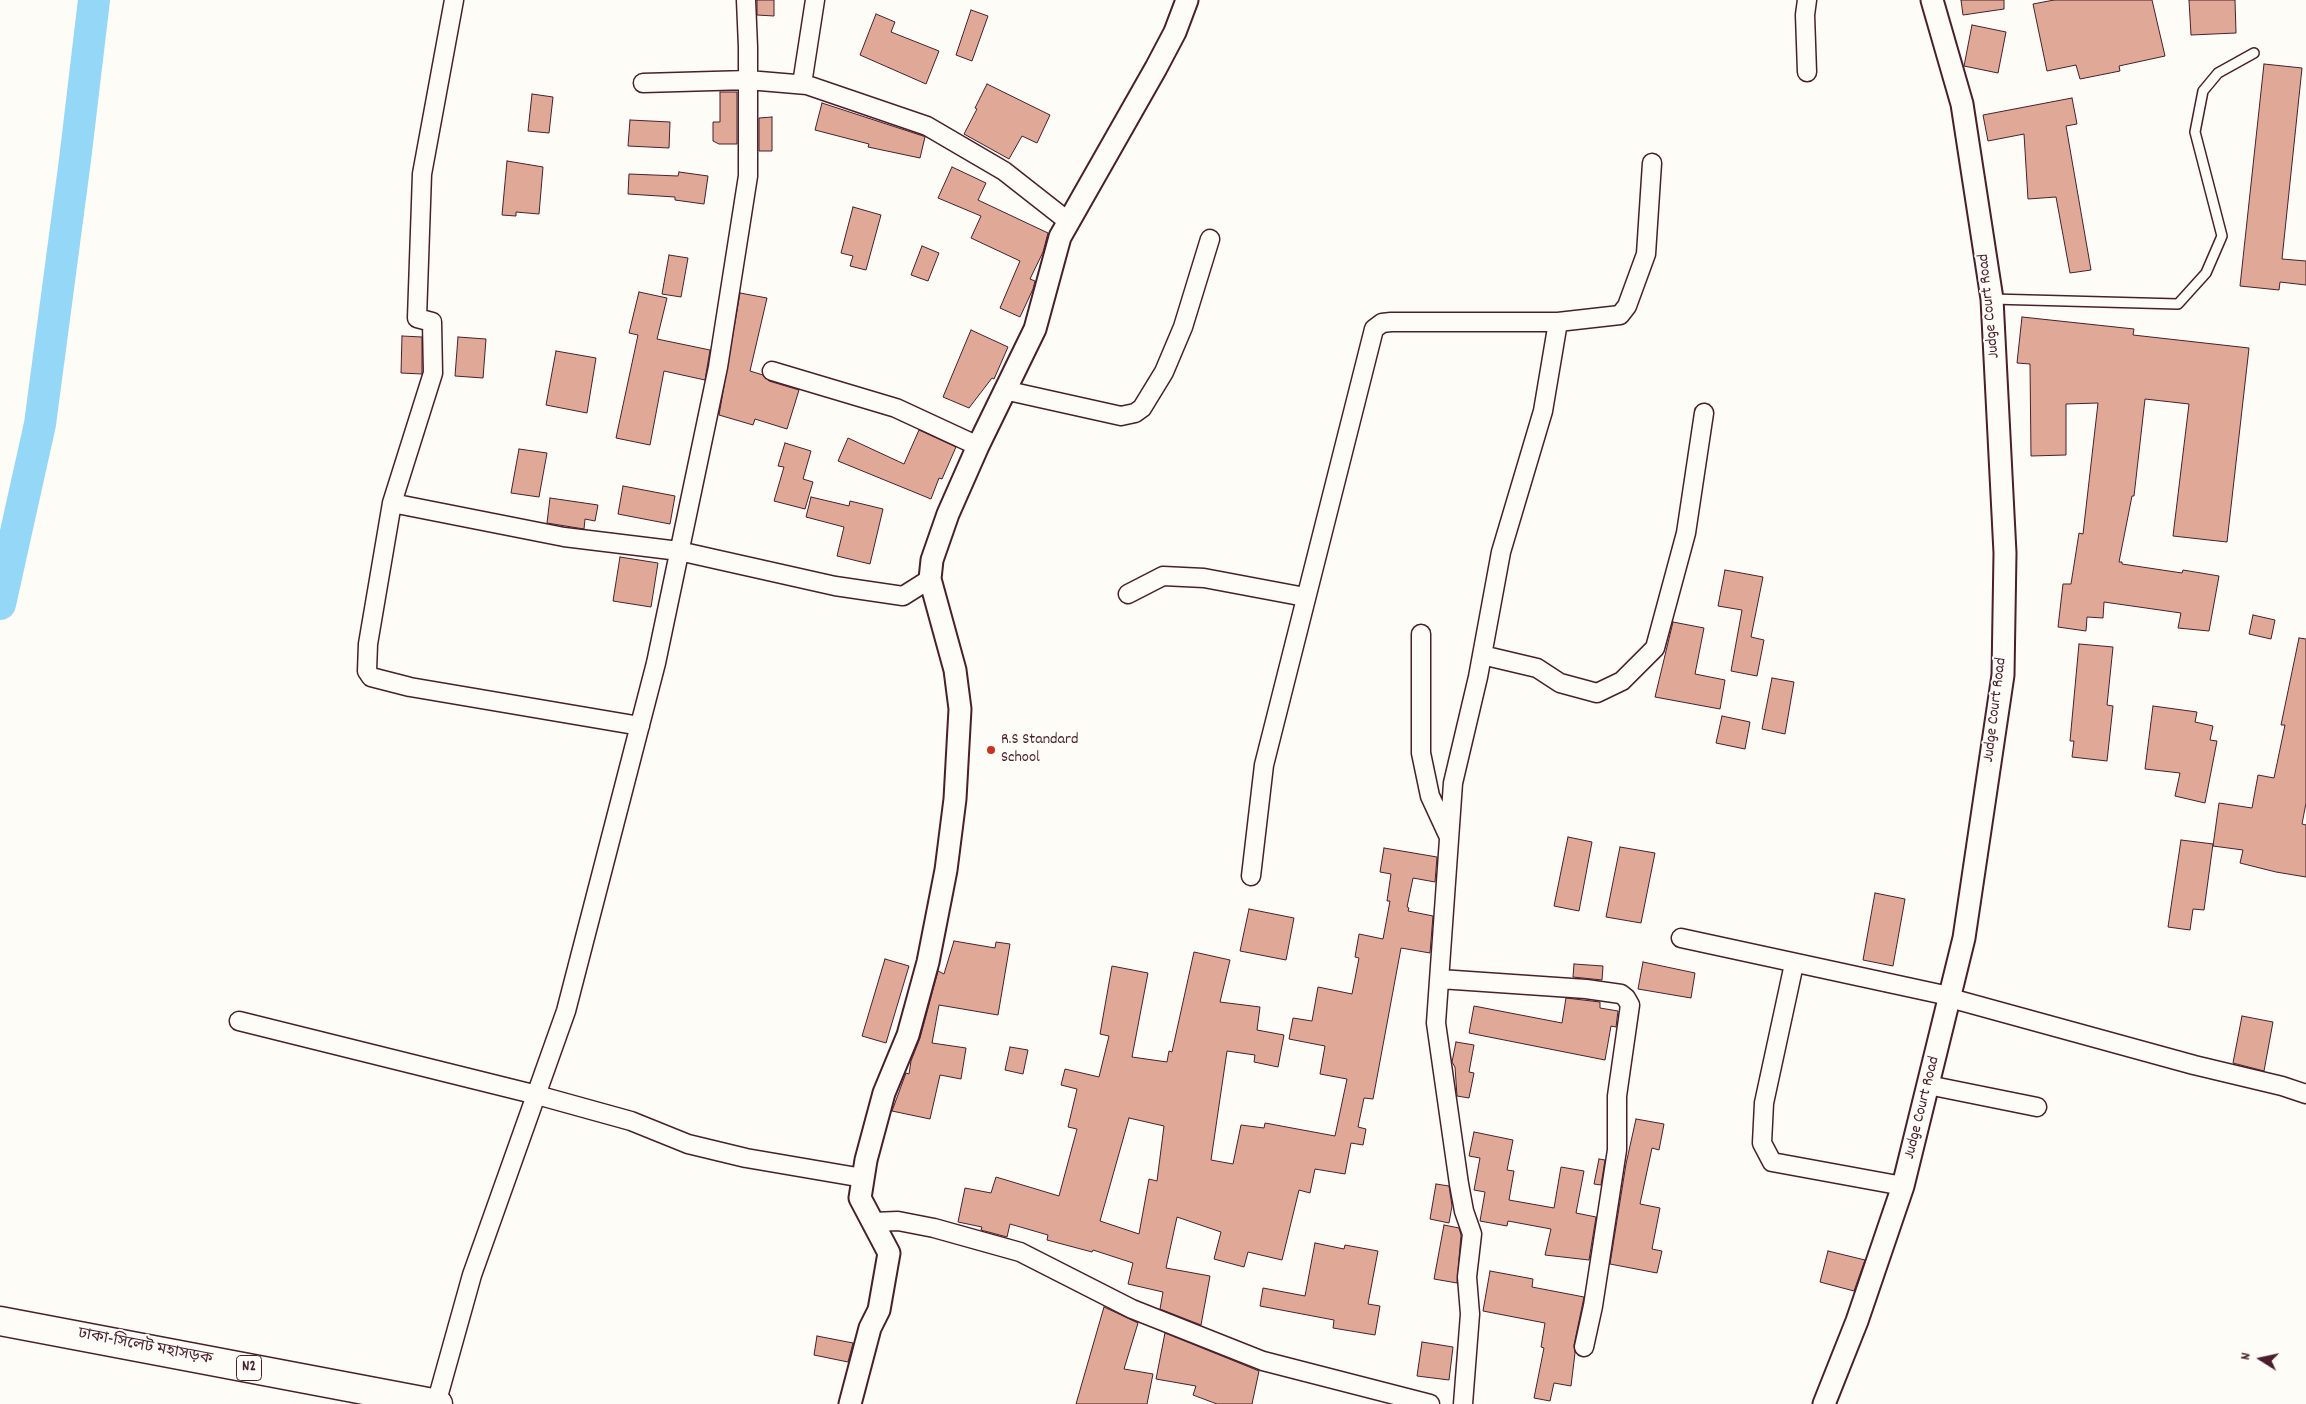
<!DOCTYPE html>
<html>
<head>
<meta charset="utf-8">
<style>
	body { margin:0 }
	#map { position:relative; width:2306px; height:1404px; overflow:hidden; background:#fdfcf7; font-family:Dekko,sans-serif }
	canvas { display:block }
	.north { position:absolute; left:2236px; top:1334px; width:50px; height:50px; -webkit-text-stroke:4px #fdfcf7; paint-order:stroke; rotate:280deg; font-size:14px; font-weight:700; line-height:20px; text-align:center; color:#4a1f2b }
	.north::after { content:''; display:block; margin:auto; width:18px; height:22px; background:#4a1f2b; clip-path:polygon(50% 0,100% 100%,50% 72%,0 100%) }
</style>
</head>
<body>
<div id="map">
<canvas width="2306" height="1404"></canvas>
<div class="north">N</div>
</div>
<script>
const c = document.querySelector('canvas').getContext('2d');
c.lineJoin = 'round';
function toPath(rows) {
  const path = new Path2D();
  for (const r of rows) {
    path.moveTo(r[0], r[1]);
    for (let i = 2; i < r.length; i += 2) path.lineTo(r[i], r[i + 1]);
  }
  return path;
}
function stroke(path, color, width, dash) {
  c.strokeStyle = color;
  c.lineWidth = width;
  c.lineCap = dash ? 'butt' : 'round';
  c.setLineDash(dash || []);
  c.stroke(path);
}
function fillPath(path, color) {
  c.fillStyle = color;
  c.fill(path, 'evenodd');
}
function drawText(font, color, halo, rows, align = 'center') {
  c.font = font + ' Dekko,"Noto Sans Bengali",sans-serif';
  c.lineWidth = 4;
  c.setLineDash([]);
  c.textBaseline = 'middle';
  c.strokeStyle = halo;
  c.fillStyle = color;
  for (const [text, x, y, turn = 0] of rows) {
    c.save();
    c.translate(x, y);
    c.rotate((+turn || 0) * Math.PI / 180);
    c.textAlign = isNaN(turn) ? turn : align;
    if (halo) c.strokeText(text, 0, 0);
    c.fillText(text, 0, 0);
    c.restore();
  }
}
const river = toPath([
	[0,604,40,424,75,160,94,0]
]);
const building = toPath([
	[757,0,774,0,774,16,757,15,757,0],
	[1961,0,2004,0,2004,9,1963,15,1961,0],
	[2054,0,2152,0,2165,56,2119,66,2120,71,2080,79,2076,65,2047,71,2033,4,2054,0],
	[2189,0,2235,0,2236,33,2191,35,2189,0],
	[971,10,988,16,972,61,956,55,971,10],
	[876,14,895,22,891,32,939,51,926,84,860,55,876,14],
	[1972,25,2006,32,1998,73,1964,66,1972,25],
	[2264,64,2302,68,2282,259,2306,261,2306,285,2280,282,2279,290,2240,286,2264,64],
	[987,84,1050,115,1037,143,1022,136,1009,159,964,134,977,109,975,108,987,84],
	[720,92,737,92,737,144,719,144,713,141,713,122,720,122,720,92],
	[532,94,553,97,549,133,528,131,532,94],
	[2072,98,2077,124,2066,126,2091,270,2070,273,2056,197,2028,199,2024,134,1988,141,1983,115,2072,98],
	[822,103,923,136,925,137,920,158,868,147,869,144,815,130,822,103],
	[772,117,772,151,759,151,759,118,772,117],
	[630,120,670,122,669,148,628,146,630,120],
	[507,161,543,167,539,214,516,212,516,216,502,215,507,161],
	[952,167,986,183,978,200,1048,233,1043,252,1030,279,1035,281,1033,289,1020,317,1000,308,1020,261,971,238,981,216,938,198,952,167],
	[679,172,708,176,704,204,675,200,675,197,628,194,629,174,678,176,679,172],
	[853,207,881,215,866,270,850,266,853,256,841,253,853,207],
	[922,246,939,253,928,281,911,275,922,246],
	[669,255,688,258,681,297,662,294,669,255],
	[639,292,667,298,657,339,710,350,705,380,664,371,650,445,616,438,638,335,629,333,639,292],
	[740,293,767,298,750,371,763,375,769,381,799,390,787,429,755,419,753,425,719,415,740,293],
	[2022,317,2134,329,2133,335,2249,348,2227,542,2173,536,2189,404,2145,399,2134,496,2132,496,2119,562,2122,562,2122,564,2182,573,2183,570,2219,576,2209,631,2178,628,2181,613,2104,602,2103,618,2087,617,2086,631,2058,627,2063,584,2071,584,2079,533,2083,534,2098,403,2066,404,2066,455,2031,456,2030,364,2017,363,2022,317],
	[971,330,1008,347,994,379,992,378,969,408,943,397,971,330],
	[402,336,422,337,422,374,401,373,402,336],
	[458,337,486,339,483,378,455,376,458,337],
	[556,351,596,358,587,413,546,405,556,351],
	[919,430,956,447,942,479,939,478,931,499,838,461,848,438,904,464,919,430],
	[785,443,811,451,803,479,813,482,805,509,774,501,784,467,778,466,785,443],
	[519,449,547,453,539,497,511,493,519,449],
	[623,486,675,496,670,524,618,514,623,486],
	[811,497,849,506,850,501,883,509,870,564,837,556,844,527,806,517,811,497],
	[550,498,598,505,595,521,585,519,584,529,547,523,550,498],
	[620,557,658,563,651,607,613,601,620,557],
	[1725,570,1763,577,1751,637,1764,640,1757,676,1731,671,1742,610,1718,606,1725,570],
	[2253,615,2275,620,2271,639,2249,634,2253,615],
	[1673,622,1704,628,1695,674,1725,680,1720,709,1655,697,1673,622],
	[2299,638,2306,639,2306,803,2302,824,2306,825,2306,877,2276,872,2240,863,2243,850,2213,846,2219,803,2252,808,2258,775,2274,778,2285,725,2281,725,2299,638],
	[2079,644,2113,647,2107,705,2113,706,2107,761,2072,757,2074,741,2070,741,2079,644],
	[1772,678,1794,682,1785,734,1762,729,1772,678],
	[2153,706,2197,712,2195,722,2213,726,2210,740,2217,741,2205,803,2175,796,2180,773,2145,769,2153,706],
	[1722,716,1750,722,1745,749,1716,743,1722,716],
	[1568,837,1592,842,1579,911,1554,906,1568,837],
	[2181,840,2213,844,2204,910,2193,909,2190,930,2168,927,2181,840],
	[1620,847,1655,853,1641,923,1606,917,1620,847],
	[1384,848,1437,857,1435,882,1413,878,1407,907,1409,908,1408,911,1433,916,1430,953,1401,948,1373,1099,1364,1098,1358,1127,1366,1129,1363,1145,1351,1143,1345,1174,1315,1169,1310,1193,1299,1190,1282,1260,1248,1252,1244,1267,1214,1259,1221,1232,1177,1217,1166,1268,1210,1276,1201,1325,1160,1309,1163,1292,1128,1284,1133,1263,1093,1250,1092,1252,1047,1240,1048,1235,1010,1224,1007,1237,981,1230,982,1227,958,1222,965,1188,991,1193,996,1177,1059,1196,1077,1129,1068,1127,1077,1089,1061,1085,1065,1069,1099,1077,1109,1036,1100,1034,1112,966,1148,973,1132,1057,1167,1062,1169,1051,1172,1052,1194,952,1230,960,1220,1002,1260,1007,1257,1030,1284,1035,1278,1067,1254,1062,1255,1055,1227,1051,1211,1160,1233,1164,1241,1125,1264,1128,1265,1123,1335,1136,1347,1079,1320,1074,1325,1046,1289,1039,1293,1018,1312,1021,1318,987,1352,994,1359,958,1355,957,1359,934,1383,939,1390,901,1387,901,1391,874,1380,872,1384,848],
	[1129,1118,1164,1126,1157,1181,1149,1179,1139,1234,1100,1221,1129,1118],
	[1875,893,1905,899,1893,966,1863,960,1875,893],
	[1249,909,1294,918,1286,960,1240,951,1249,909],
	[954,941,995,948,996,942,1010,944,998,1015,939,1005,932,1043,966,1048,961,1079,940,1075,930,1119,892,1111,906,1073,909,1074,911,1061,920,1038,938,971,944,974,954,941],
	[885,959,909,966,886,1043,862,1036,885,959],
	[1643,962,1695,973,1691,998,1638,989,1643,962],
	[1574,964,1603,966,1602,980,1573,977,1574,964],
	[1566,998,1600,1002,1600,1008,1618,1011,1616,1027,1611,1026,1605,1060,1469,1033,1474,1006,1562,1023,1566,998],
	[2242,1016,2273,1022,2264,1071,2233,1063,2242,1016],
	[1456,1042,1474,1045,1469,1072,1474,1073,1469,1098,1457,1096,1455,1067,1452,1062,1456,1042],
	[1010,1047,1028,1050,1023,1074,1005,1070,1010,1047],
	[1636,1119,1664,1124,1659,1150,1652,1148,1640,1204,1660,1208,1652,1249,1662,1251,1657,1273,1610,1264,1626,1164,1636,1119],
	[1474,1132,1513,1140,1507,1170,1514,1171,1509,1200,1554,1208,1561,1167,1584,1171,1576,1213,1596,1217,1589,1260,1545,1255,1551,1229,1508,1221,1507,1226,1480,1221,1485,1192,1474,1190,1480,1158,1469,1156,1474,1132],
	[1599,1159,1605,1160,1601,1185,1594,1184,1599,1159],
	[1436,1184,1449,1186,1452,1206,1449,1223,1430,1219,1436,1184],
	[1444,1225,1459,1228,1461,1235,1457,1283,1434,1279,1444,1225],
	[1315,1243,1344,1249,1345,1245,1378,1251,1368,1304,1380,1306,1375,1335,1333,1328,1334,1320,1260,1306,1263,1288,1305,1296,1315,1243],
	[1828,1251,1865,1260,1854,1291,1820,1282,1828,1251],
	[1490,1271,1533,1279,1532,1287,1584,1297,1574,1345,1575,1353,1571,1386,1554,1383,1550,1401,1534,1398,1544,1348,1541,1347,1545,1323,1483,1311,1490,1271],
	[1104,1307,1138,1323,1124,1369,1153,1374,1147,1404,1076,1404,1104,1307],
	[1165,1333,1259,1371,1252,1404,1217,1404,1193,1395,1196,1386,1156,1379,1165,1333],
	[817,1336,853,1343,848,1362,814,1355,817,1336],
	[1422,1342,1453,1347,1449,1380,1417,1376,1422,1342]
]);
const service = toPath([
	[1992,299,2178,304,2206,273,2222,236,2195,132,2203,91,2218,73,2254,53]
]);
const minor = toPath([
	[454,0,422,174,417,318,432,322,433,373,392,503,368,644,367,671,371,677,410,687,640,726],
	[1807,72,1805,15,1807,0],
	[643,83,748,80,807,85,927,126,1004,171,1069,222],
	[802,84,815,0],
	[772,371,896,408,978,446],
	[1004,390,1121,416,1135,413,1142,408,1164,372,1183,327,1210,239],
	[392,503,564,537,679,551,835,586,903,596,930,579],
	[1128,594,1163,576,1204,578,1305,597],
	[1421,634,1421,753,1430,796,1448,835],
	[1482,655,1537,668,1560,683,1597,693,1622,681,1655,648,1686,533,1704,413],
	[1251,876,1264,765,1374,329,1382,323,1391,322,1558,322,1620,315,1627,306,1646,254,1652,163],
	[1681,938,1949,996,1950,998,2194,1065,2282,1086,2306,1094],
	[1794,964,1764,1103,1762,1143,1772,1162,1903,1186],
	[1440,979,1586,989,1621,994,1626,998,1630,1005,1617,1096,1617,1150,1593,1306,1584,1347],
	[239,1021,537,1095,631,1121,688,1144,746,1158,863,1178],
	[1928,1085,2037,1107],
	[873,1222,898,1221,934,1228,1020,1252,1132,1309,1263,1361,1430,1404],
	[436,1404,472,1275,566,1011,656,663,718,367,748,176,748,47,746,0],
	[1463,1404,1470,1314,1467,1277,1472,1234,1464,1211,1459,1184,1436,1023,1453,783,1478,677,1501,552,1543,411,1558,322]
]);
const tertiary = toPath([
	[850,1404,870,1328,879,1310,889,1253,860,1198,866,1160,884,1093,908,1035,928,962,946,870,955,799,960,709,955,670,930,579,932,560,948,514,978,446,1035,329,1060,237,1156,68,1175,32,1187,0],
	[1824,1404,1857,1321,1903,1186,1964,938,2003,675,2005,553,1992,299,1962,104,1932,0]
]);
const trunk = toPath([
	[0,1321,438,1404]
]);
const markers = [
	[991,750,5,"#c8321e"]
];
const shields = [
	[249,1368,25]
];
const shieldNames = [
	["N2",249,1368]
];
const streetNames = [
	["Judge Court Road",1990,306,-96],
	["Judge Court Road",1996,710,-83],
	["Judge Court Road",1923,1108,-76],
	["ঢাকা-সিলেট মহাসড়ক",145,1348,11]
];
const poiNames = [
	["R.S Standard",1001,741],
	["School",1001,759]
];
stroke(river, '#95d7f7', 32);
fillPath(building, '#e0a997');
stroke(building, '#4a1f2b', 1);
stroke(service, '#4a1f2b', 12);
stroke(minor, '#4a1f2b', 21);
stroke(tertiary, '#4a1f2b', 25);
stroke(trunk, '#4a1f2b', 31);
stroke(service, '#fdfcf7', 9);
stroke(minor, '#fdfcf7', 18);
stroke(tertiary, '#fdfcf7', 21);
stroke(trunk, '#fdfcf7', 28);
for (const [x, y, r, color] of markers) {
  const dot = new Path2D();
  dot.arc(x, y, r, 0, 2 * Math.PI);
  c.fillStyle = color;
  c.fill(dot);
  stroke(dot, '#fdfcf7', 2);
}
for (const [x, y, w] of shields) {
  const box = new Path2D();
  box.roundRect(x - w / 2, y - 12.5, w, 25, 4);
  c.fillStyle = '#fdfcf7';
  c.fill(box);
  stroke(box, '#4a1f2b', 1);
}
drawText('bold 15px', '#4a1f2b', null, shieldNames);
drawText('16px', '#4a1f2b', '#fdfcf7', streetNames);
drawText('16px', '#4a1f2b', '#fdfcf7', poiNames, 'left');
</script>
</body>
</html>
